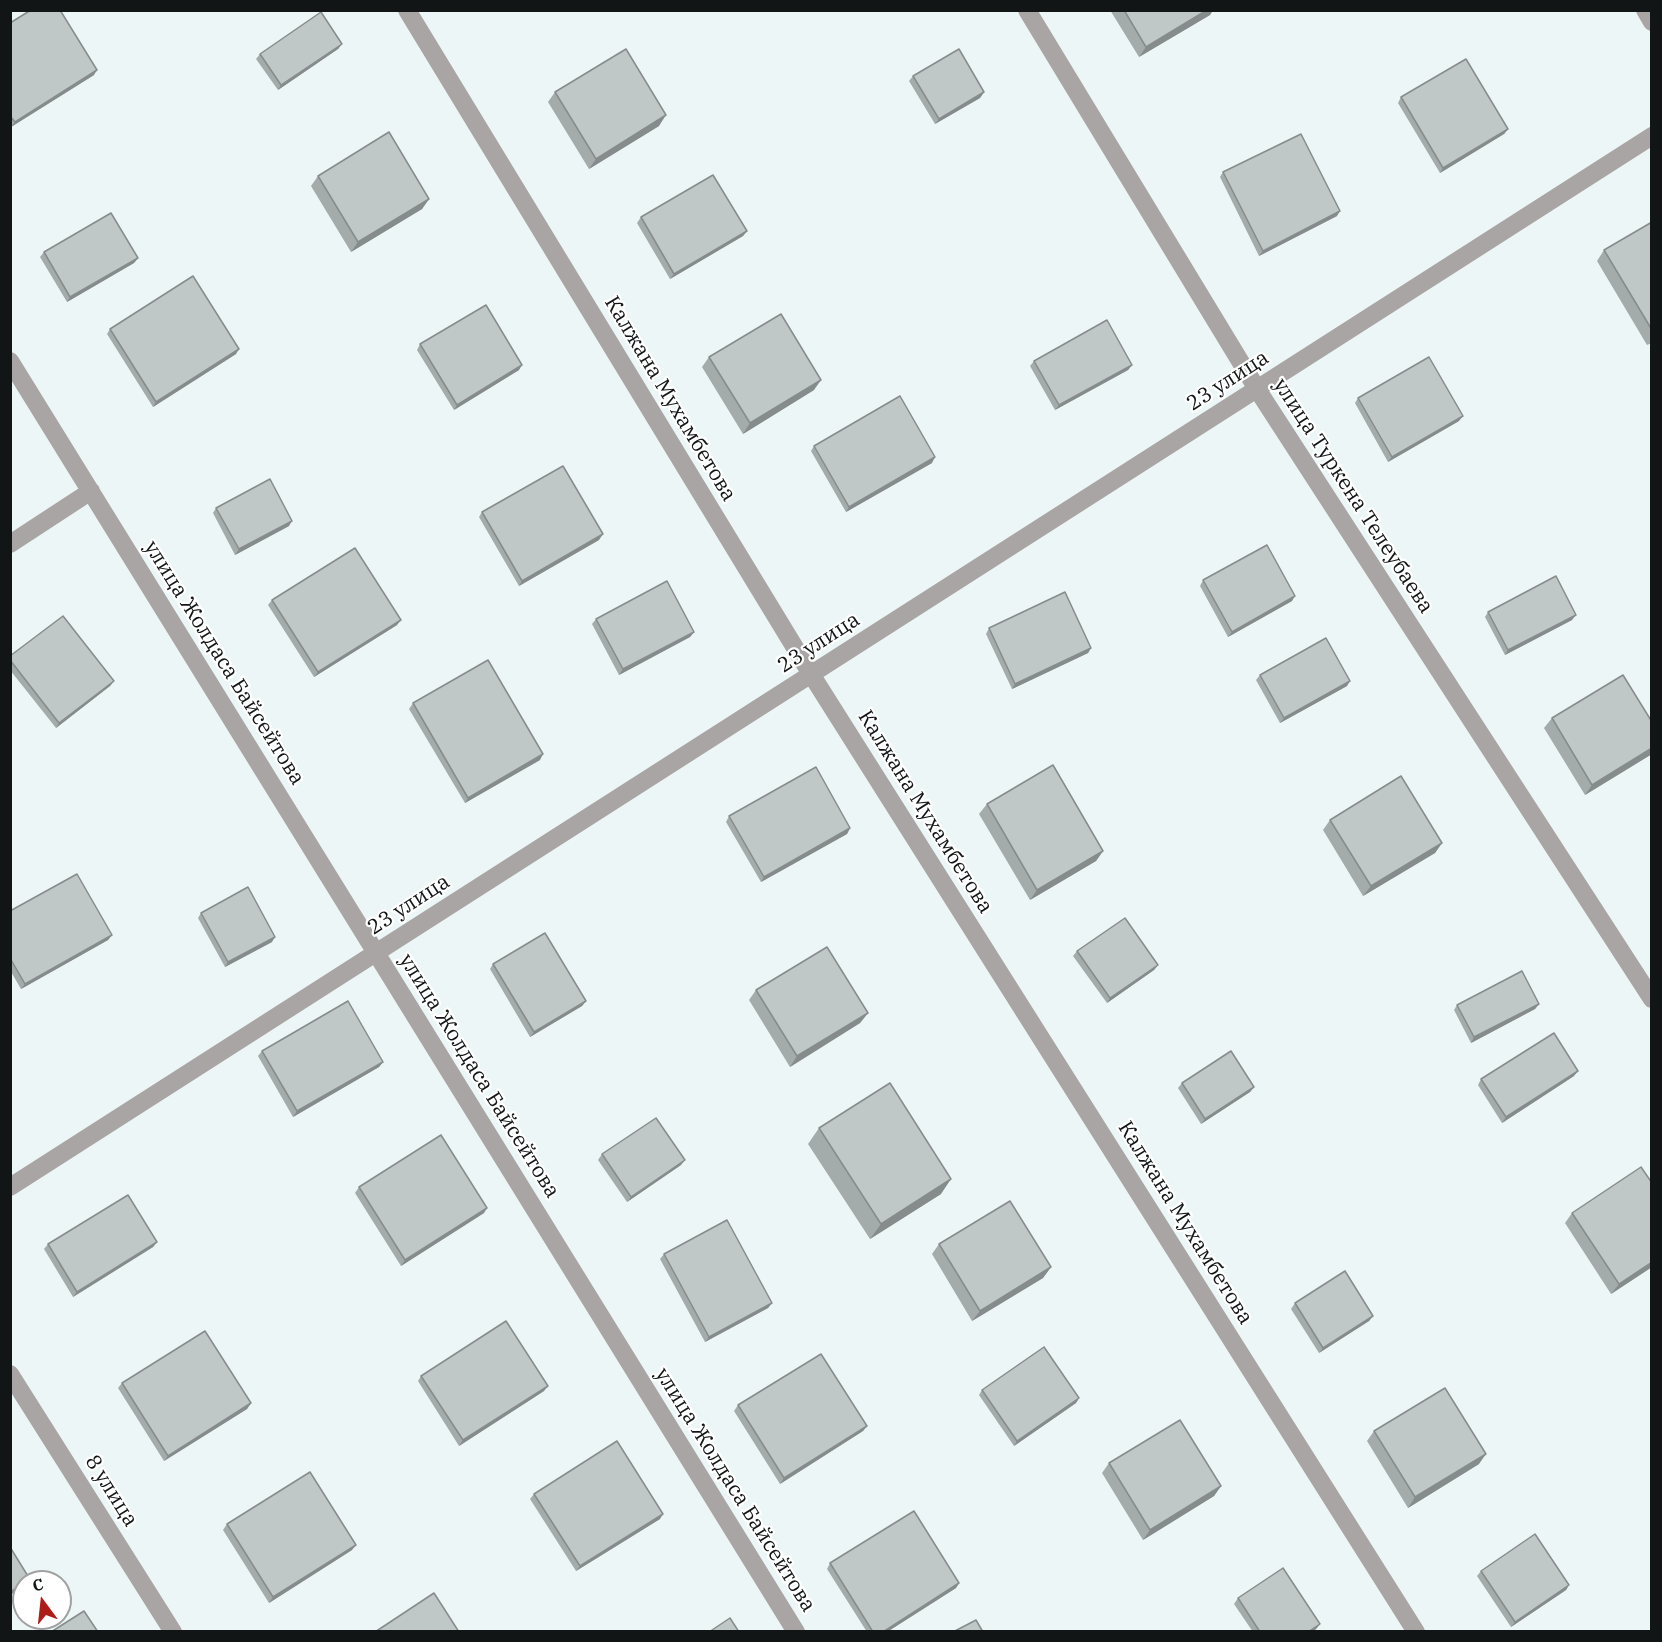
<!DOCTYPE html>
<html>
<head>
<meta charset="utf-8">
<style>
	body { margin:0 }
	#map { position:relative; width:1662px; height:1642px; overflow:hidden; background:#edf6f6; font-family:"IBM Plex Serif",serif }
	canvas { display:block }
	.frame { position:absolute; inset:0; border:12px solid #121515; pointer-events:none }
	.north { position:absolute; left:12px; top:1570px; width:60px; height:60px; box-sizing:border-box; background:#fff; border:2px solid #a0a1a1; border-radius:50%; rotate:345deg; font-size:16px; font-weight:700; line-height:24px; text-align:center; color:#121515 }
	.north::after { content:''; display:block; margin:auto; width:21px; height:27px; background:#ad1c17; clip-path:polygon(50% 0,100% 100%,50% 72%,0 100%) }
</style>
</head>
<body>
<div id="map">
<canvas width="1662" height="1642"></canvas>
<div class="frame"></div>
<div class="north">С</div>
</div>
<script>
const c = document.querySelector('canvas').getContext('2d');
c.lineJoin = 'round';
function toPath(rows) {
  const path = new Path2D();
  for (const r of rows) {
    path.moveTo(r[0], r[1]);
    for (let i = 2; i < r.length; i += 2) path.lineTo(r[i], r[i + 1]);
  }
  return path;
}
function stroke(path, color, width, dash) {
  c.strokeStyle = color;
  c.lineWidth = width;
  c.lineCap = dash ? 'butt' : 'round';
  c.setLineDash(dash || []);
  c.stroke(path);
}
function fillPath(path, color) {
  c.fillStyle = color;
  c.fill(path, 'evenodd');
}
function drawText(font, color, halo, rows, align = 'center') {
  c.font = font + ' "IBM Plex Serif",serif';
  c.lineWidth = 4.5;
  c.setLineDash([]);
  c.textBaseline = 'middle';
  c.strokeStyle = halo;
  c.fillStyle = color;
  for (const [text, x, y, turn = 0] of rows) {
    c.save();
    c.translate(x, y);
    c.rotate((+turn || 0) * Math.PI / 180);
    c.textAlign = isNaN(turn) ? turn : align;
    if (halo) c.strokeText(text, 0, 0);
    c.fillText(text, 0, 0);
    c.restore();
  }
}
const minor = toPath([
	[407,10,811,674,1416,1632],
	[1027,10,1257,389,1652,999],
	[1645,10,1652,22],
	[10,361,796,1632],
	[10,544,91,491],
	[10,1187,1652,136],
	[10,1374,173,1632]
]);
const wall = toPath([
	[1110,10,1213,10,1210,15,1139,57],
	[10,23,94,75,11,127,10,127],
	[342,44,338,49,278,90,256,59,260,54],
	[913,76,984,92,980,98,935,124,909,81],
	[555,92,659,126,589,169,548,102],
	[1401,97,1508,129,1504,134,1440,173,1398,103],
	[1223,172,1337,216,1259,256,1220,177],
	[318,176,429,199,422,209,351,252,311,186],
	[641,217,747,231,743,236,670,279,637,223],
	[1652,222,1652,343,1647,345,1597,261,1604,250],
	[44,252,138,258,134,263,67,302,40,257],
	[110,329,236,354,153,407,107,334],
	[420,344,519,370,454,410,417,350],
	[709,357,814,390,743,434,702,367],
	[1034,361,1132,365,1128,370,1055,410,1030,366],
	[1358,398,1459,421,1388,462,1355,403],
	[814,446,932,463,846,512,811,451],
	[216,508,289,526,235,555,213,513],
	[482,512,599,540,519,586,479,517],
	[1203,580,1292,601,1228,637,1200,586],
	[272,600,397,625,314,677,268,605],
	[1488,612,1572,620,1505,655,1485,617],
	[596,619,694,632,690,637,619,675,592,624],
	[989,628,1091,648,1088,653,1012,689,986,634],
	[10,656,114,681,110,686,56,728,10,670],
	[1260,675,1347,686,1280,723,1256,680],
	[413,703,540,760,465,803,409,709],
	[1552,718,1652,722,1652,754,1585,795,1544,728],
	[987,804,1103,851,1096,861,1030,900,979,814],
	[729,816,850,828,847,834,761,882,726,822],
	[1330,820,1442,843,1435,853,1363,896,1323,830],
	[10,911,112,935,108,940,21,989,10,970],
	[201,913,272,942,225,967,198,918],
	[1077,951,1158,965,1154,970,1107,1003,1073,956],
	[493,964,586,1001,582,1006,530,1037,490,969],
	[756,990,868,1013,860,1023,790,1067,749,1000],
	[1539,1004,1535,1009,1471,1043,1454,1010,1457,1005],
	[262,1051,383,1062,379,1067,293,1117,258,1056],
	[1574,1076,1502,1123,1478,1085,1481,1079],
	[1182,1083,1254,1087,1250,1092,1201,1124,1178,1088],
	[819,1128,941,1194,870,1239,808,1144],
	[602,1154,681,1165,627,1202,598,1160],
	[1652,1183,1652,1267,1611,1294,1565,1223,1572,1213],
	[359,1187,484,1213,401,1266,355,1193],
	[157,1242,153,1247,73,1297,44,1249,48,1244],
	[939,1244,1051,1267,1043,1278,972,1321,932,1254],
	[664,1254,772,1303,768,1308,705,1342,660,1259],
	[1295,1303,1373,1316,1369,1321,1319,1353,1291,1309],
	[421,1376,544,1391,459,1446,418,1381],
	[122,1383,251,1403,247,1409,164,1461,118,1388],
	[982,1390,1079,1398,1076,1403,1014,1446,979,1395],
	[738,1405,867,1426,863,1431,780,1484,734,1411],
	[1374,1431,1479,1464,1408,1508,1367,1441],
	[1109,1463,1221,1486,1214,1496,1143,1540,1102,1473],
	[534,1494,660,1519,576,1571,530,1499],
	[227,1524,352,1550,269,1603,223,1530],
	[830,1563,959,1583,956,1588,887,1632,867,1632,827,1569],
	[1481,1571,1569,1585,1566,1590,1511,1627,1477,1576],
	[1238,1598,1320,1624,1316,1629,1312,1632,1253,1632,1234,1604]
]);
const shadedWall = toPath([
	[1207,10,1213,10,1210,15,1139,57,1146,47],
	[342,44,338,49,278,90,281,85],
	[97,70,94,75,11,127,15,122],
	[984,92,980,98,935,124,939,119],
	[666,115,659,126,589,169,596,159],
	[1508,129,1504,134,1440,173,1443,168],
	[429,199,422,209,351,252,358,242],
	[1340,211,1337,216,1259,256,1263,251],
	[747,231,743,236,670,279,674,274],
	[138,258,134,263,67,302,70,297],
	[239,349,236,354,153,407,156,402],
	[522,365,519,370,454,410,457,405],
	[1132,365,1128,370,1055,410,1059,405],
	[821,380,814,390,743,434,750,423],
	[1463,416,1459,421,1388,462,1392,457],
	[935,457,932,463,846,512,849,507],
	[292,521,289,526,235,555,239,549],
	[603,534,599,540,519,586,522,581],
	[1295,596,1292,601,1228,637,1232,632],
	[1576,615,1572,620,1505,655,1508,650],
	[401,620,397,625,314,677,318,672],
	[694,632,690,637,619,675,623,669],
	[1091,648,1088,653,1012,689,1015,684],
	[114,681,110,686,56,728,59,723],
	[1350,681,1347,686,1280,723,1284,718],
	[1652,748,1652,754,1585,795,1592,785],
	[543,754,540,760,465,803,468,798],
	[850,828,847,834,761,882,764,877],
	[1442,843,1435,853,1363,896,1371,886],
	[1103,851,1096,861,1030,900,1037,890],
	[112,935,108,940,21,989,25,984],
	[275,937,272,942,225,967,228,962],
	[1158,965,1154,970,1107,1003,1110,998],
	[586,1001,582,1006,530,1037,534,1032],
	[1539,1004,1535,1009,1471,1043,1474,1037],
	[868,1013,860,1023,790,1067,797,1056],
	[383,1062,379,1067,293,1117,297,1111],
	[1578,1071,1574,1076,1502,1123,1506,1117],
	[1254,1087,1250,1092,1201,1124,1205,1119],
	[685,1160,681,1165,627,1202,631,1197],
	[951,1179,941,1194,870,1239,881,1224],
	[487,1208,484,1213,401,1266,405,1260],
	[157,1242,153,1247,73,1297,77,1292],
	[1652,1262,1652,1267,1611,1294,1619,1284],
	[1051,1267,1043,1278,972,1321,980,1311],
	[772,1303,768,1308,705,1342,709,1337],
	[1373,1316,1369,1321,1319,1353,1323,1348],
	[548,1386,544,1391,459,1446,463,1440],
	[1079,1398,1076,1403,1014,1446,1017,1441],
	[251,1403,247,1409,164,1461,168,1456],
	[867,1426,863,1431,780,1484,784,1478],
	[1486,1454,1479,1464,1408,1508,1415,1497],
	[1221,1486,1214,1496,1143,1540,1150,1530],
	[663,1514,660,1519,576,1571,580,1566],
	[356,1545,352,1550,269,1603,273,1597],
	[959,1583,956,1588,887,1632,883,1632],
	[24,1584,24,1588,10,1595,10,1592],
	[1569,1585,1566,1590,1511,1627,1515,1622],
	[1320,1624,1316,1629,1312,1632,1308,1632]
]);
const building = toPath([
	[31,10,60,10,97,70,15,122,10,116,10,23,31,10],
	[1124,10,1207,10,1146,47,1124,10],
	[321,12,342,44,281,85,260,54,321,12],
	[626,49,666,115,596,159,555,92,626,49],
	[959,49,984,92,939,119,913,76,959,49],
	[1466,59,1508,129,1443,168,1401,97,1466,59],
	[389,132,429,199,358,242,318,176,389,132],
	[1301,134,1340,211,1263,251,1223,172,1301,134],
	[713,175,747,231,674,274,641,217,713,175],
	[111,213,138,258,70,297,44,252,111,213],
	[1652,222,1652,330,1604,250,1652,222],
	[193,276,239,349,156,402,110,329,193,276],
	[486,305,522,365,457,405,420,344,486,305],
	[781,314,821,380,750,423,709,357,781,314],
	[1107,320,1132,365,1059,405,1034,361,1107,320],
	[1429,357,1463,416,1392,457,1358,398,1429,357],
	[900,396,935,457,849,507,814,446,900,396],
	[563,466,603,534,522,581,482,512,563,466],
	[270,479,292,521,239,549,216,508,270,479],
	[1267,545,1295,596,1232,632,1203,580,1267,545],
	[355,548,401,620,318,672,272,600,355,548],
	[1556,576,1576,615,1508,650,1488,612,1556,576],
	[667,581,694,632,623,669,596,619,667,581],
	[1065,592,1091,648,1015,684,989,628,1065,592],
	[63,616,114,681,59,723,10,660,10,656,63,616],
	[1326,638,1350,681,1284,718,1260,675,1326,638],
	[488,660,543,754,468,798,413,703,488,660],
	[1623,675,1652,722,1652,748,1592,785,1552,718,1623,675],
	[1053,765,1103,851,1037,890,987,804,1053,765],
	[816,767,850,828,764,877,729,816,816,767],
	[1401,776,1442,843,1371,886,1330,820,1401,776],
	[77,874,112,935,25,984,10,958,10,911,77,874],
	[248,887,275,937,228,962,201,913,248,887],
	[1125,918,1158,965,1110,998,1077,951,1125,918],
	[545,933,586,1001,534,1032,493,964,545,933],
	[827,947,868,1013,797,1056,756,990,827,947],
	[1522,971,1539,1004,1474,1037,1457,1005,1522,971],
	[348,1001,383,1062,297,1111,262,1051,348,1001],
	[1554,1033,1578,1071,1506,1117,1481,1079,1554,1033],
	[1231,1051,1254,1087,1205,1119,1182,1083,1231,1051],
	[890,1083,951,1179,881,1224,819,1128,890,1083],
	[656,1118,685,1160,631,1197,602,1154,656,1118],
	[441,1135,487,1208,405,1260,359,1187,441,1135],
	[1641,1167,1652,1183,1652,1262,1619,1284,1572,1213,1641,1167],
	[128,1195,157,1242,77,1292,48,1244,128,1195],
	[1010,1201,1051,1267,980,1311,939,1244,1010,1201],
	[727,1220,772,1303,709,1337,664,1254,727,1220],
	[1345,1271,1373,1316,1323,1348,1295,1303,1345,1271],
	[506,1321,548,1386,463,1440,421,1376,506,1321],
	[205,1331,251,1403,168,1456,122,1383,205,1331],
	[1044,1347,1079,1398,1017,1441,982,1390,1044,1347],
	[821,1354,867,1426,784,1478,738,1405,821,1354],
	[1445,1388,1486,1454,1415,1497,1374,1431,1445,1388],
	[1180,1420,1221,1486,1150,1530,1109,1463,1180,1420],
	[617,1441,663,1514,580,1566,534,1494,617,1441],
	[310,1472,356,1545,273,1597,227,1524,310,1472],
	[914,1511,959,1583,883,1632,873,1632,830,1563,914,1511],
	[1535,1534,1569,1585,1515,1622,1481,1571,1535,1534],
	[10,1547,31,1581,28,1582,24,1582,24,1584,10,1592,10,1547],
	[1283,1568,1320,1624,1308,1632,1260,1632,1238,1598,1283,1568],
	[434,1593,459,1632,375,1632,434,1593],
	[84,1611,98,1632,51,1632,84,1611],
	[730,1618,739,1632,709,1632,730,1618],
	[976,1620,983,1632,953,1632,976,1620]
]);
const streetNames = [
	["23 улица",1228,381,-33],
	["Калжана Мухамбетова",670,399,59],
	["улица Туркена Телеубаева",1353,496,57],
	["23 улица",819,643,-33],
	["улица Жолдаса Байсейтова",224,663,58],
	["Калжана Мухамбетова",925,812,58],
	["23 улица",409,905,-33],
	["улица Жолдаса Байсейтова",479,1076,58],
	["Калжана Мухамбетова",1185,1223,58],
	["улица Жолдаса Байсейтова",735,1490,58],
	["8 улица",111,1491,58]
];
stroke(minor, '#a8a5a4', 18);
fillPath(wall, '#a4abab');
fillPath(shadedWall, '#868b8b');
fillPath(building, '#bfc7c7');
stroke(building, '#868b8b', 1.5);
drawText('21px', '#121515', '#fff', streetNames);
</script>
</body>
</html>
